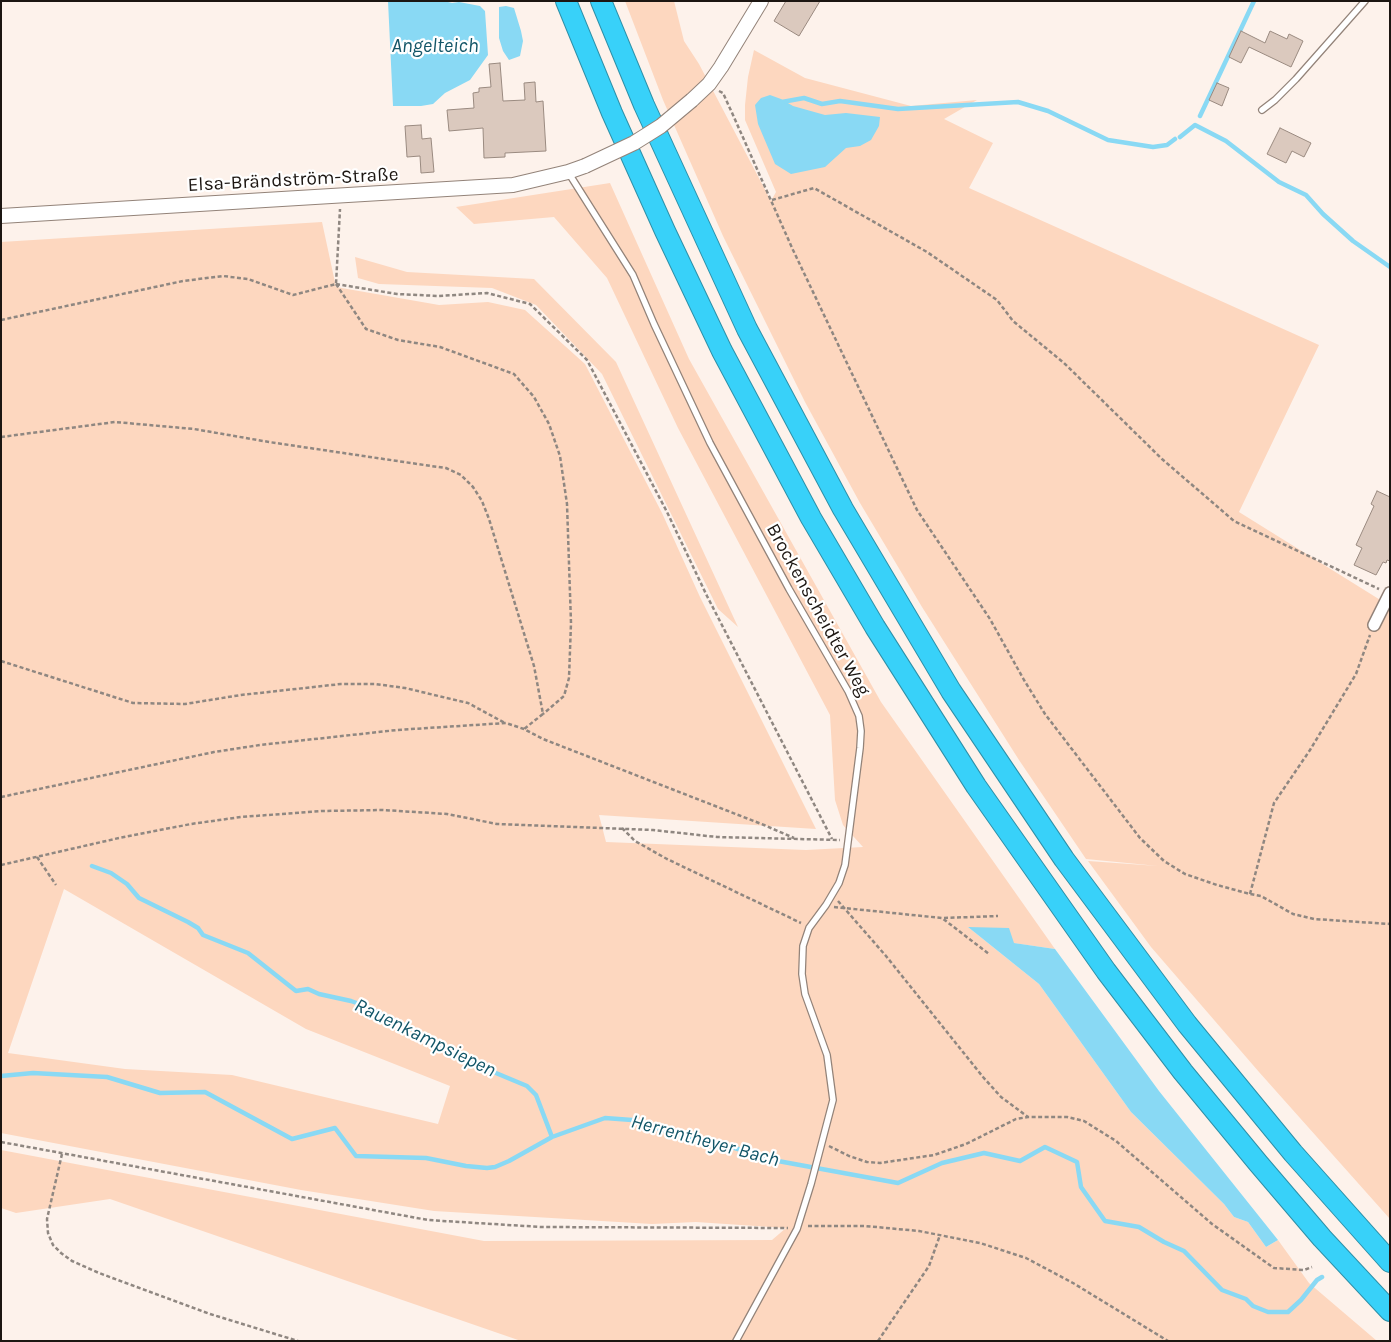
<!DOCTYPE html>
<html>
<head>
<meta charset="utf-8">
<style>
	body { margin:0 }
	#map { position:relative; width:1391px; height:1342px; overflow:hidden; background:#fdf2eb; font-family:Karla,sans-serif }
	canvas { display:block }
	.frame { position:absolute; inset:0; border:2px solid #1c1612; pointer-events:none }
</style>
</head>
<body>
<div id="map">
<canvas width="1391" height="1342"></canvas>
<div class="frame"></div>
</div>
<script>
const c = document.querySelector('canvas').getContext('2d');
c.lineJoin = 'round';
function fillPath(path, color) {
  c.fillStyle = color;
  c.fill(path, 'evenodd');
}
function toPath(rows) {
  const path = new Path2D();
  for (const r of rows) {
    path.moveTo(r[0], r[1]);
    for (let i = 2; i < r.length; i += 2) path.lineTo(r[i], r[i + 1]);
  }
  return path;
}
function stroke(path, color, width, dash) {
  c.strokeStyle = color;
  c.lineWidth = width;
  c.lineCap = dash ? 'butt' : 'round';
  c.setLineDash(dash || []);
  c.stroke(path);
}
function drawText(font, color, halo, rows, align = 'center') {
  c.font = font + ' Karla,sans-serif';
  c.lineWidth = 4.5;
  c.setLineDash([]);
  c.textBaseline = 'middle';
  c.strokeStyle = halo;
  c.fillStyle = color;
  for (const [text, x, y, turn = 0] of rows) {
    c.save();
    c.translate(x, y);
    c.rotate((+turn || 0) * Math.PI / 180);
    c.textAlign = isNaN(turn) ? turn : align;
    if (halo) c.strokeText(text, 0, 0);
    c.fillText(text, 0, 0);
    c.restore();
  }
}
const green = toPath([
	[625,1,674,1,684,41,699,64,771,201,776,192,745,120,745,105,748,77,754,50,805,78,911,106,977,100,944,119,993,143,969,188,1319,345,1239,512,1390,606,1390,1219,1259,1072,1151,947,1088,861,1158,866,1086,859,1019,760,922,607,860,503,805,402,723,236,663,100],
	[610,183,689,359,881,702,1055,949,1013,943,968,927,1039,984,1131,1112,1224,1204,1234,1217,1248,1222,1266,1247,1278,1240,1309,1283,1377,1341,521,1341,110,1199,16,1213,1,1208,1,1150,484,1241,772,1240,786,1228,696,1222,652,1224,434,1211,301,1190,1,1133,1,242,322,222,336,287,439,305,488,302,525,310,585,364,662,513,700,597,816,829,599,815,606,842,806,850,863,847,843,825,835,800,830,715,678,428,607,278,554,217,474,224,456,207],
	[64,889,306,1029,450,1086,438,1124,232,1075,125,1069,8,1053],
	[355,257,407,272,534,279,616,362,738,627,718,609,602,374,536,305,492,288,379,284,358,278]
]);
const water = toPath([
	[388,1,444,1,452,3,459,2,480,6,485,11,488,55,470,80,445,93,433,104,421,106,393,106],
	[506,6,514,8,521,31,523,41,520,56,509,60,503,51,499,38,499,7],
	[770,95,781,99,793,106,825,115,846,113,880,117,879,126,871,140,860,146,846,148,825,167,791,174,775,164,758,124,755,105,761,98],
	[968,927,1009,928,1014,943,1055,949,1159,1091,1278,1240,1266,1247,1248,1222,1234,1217,1224,1204,1131,1112,1039,984]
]);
const stream = toPath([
	[782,102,804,98,822,104,840,101,898,109,1018,102,1048,111,1108,140,1153,147,1167,145,1175,139],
	[1200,116,1254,1],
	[1180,137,1195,125,1226,141,1279,182,1306,195,1323,214,1353,241,1390,267],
	[92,866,111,873,127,884,139,898,188,922,198,928,203,935,248,953,296,991,308,989,319,994,351,1001,365,1006,416,1031,448,1053,527,1086,536,1095,552,1137],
	[1,1076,33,1073,107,1077,160,1093,205,1092,292,1139,335,1128,356,1156,426,1158,466,1166,487,1168,495,1167,509,1161,552,1137,605,1118,632,1120,679,1135,718,1143,778,1161,898,1183,942,1163,984,1153,1020,1161,1045,1147,1077,1162,1081,1187,1105,1221,1139,1227,1164,1242,1184,1251,1222,1290,1246,1299,1253,1306,1268,1312,1288,1312,1301,1300,1317,1280,1322,1277]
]);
const building = toPath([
	[786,1,820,1,799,36,774,21,786,1],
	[1241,31,1265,43,1270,31,1287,39,1289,34,1303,41,1291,67,1249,47,1241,63,1229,57,1241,31],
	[500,63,503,101,525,100,524,83,535,82,536,102,543,101,546,151,505,153,505,157,484,158,483,128,449,131,447,110,474,108,473,93,479,92,479,88,491,87,489,64,500,63],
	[1217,83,1229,88,1222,106,1209,100,1217,83],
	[421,125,422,139,431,138,434,172,421,173,420,156,407,157,405,126,421,125],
	[1280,128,1311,143,1304,157,1292,151,1286,163,1267,154,1280,128],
	[1377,491,1390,497,1390,561,1387,560,1386,563,1383,562,1376,575,1354,565,1362,548,1356,545,1374,506,1371,504,1377,491]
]);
const path = toPath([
	[719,91,723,93,733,115,793,250,917,510,990,619,1024,680,1045,714,1140,838,1164,861,1185,874,1217,885,1250,894,1261,896,1293,914,1314,919,1390,924],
	[772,200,814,188,927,252,997,300,1013,321,1064,363,1162,459,1234,521,1379,589],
	[336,284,397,294,438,296,487,293,530,304,587,360,667,512,707,596,832,839],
	[336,284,366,329,398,340,440,347,514,374,534,397,549,424,560,456,567,504,571,623,569,678,564,696,543,714],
	[1,320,183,281,223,276,248,279,293,295,336,284,340,209],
	[1,437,115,422,194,429,269,442,431,466,446,468,461,475,473,487,482,501,489,519,534,666,543,714,524,729],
	[1,661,133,703,185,704,241,695,341,684,375,684,405,688,468,703,505,723],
	[1,797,214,752,260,745,397,730,506,723,524,729,543,739,764,825,794,838],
	[622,828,635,841,667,859,801,923],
	[37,857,56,885],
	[1,865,119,838,191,824,241,817,322,811,383,810,447,814,497,824,653,830,717,837,840,840],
	[1250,894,1274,803,1310,750,1356,674,1370,635],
	[838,901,886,956,983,1077,1001,1097,1028,1117],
	[834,907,942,918,989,954],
	[944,918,998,916],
	[1,1142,428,1220,541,1227,788,1228],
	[829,1146,849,1156,867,1162,880,1163,934,1155,966,1144,1016,1119,1028,1117,1067,1117,1084,1121,1116,1141,1212,1224,1274,1268,1304,1270,1312,1267],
	[62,1154,47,1219,48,1233,53,1245,61,1253,72,1261,99,1273,210,1314,298,1341],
	[808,1226,865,1226,919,1231,980,1243,1026,1258,1073,1283,1168,1341],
	[878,1341,929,1266,940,1235]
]);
const service = toPath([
	[1262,110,1275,100,1296,79,1365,1],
	[568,172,633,275,654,324,710,443,789,589,848,691,859,716,861,731,860,748,845,865,839,883,826,905,809,928,803,946,802,974,805,994,827,1055,833,1100,811,1184,797,1229,736,1341]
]);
const minor = toPath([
	[1374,625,1390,593]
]);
const tertiary = toPath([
	[692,100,709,84,721,67,761,1],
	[1,216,513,185,568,172,585,166]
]);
const motorway = toPath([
	[566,1,612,113,665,231,722,351,811,518,875,627,976,786,1106,971,1183,1072,1258,1163,1322,1238,1390,1311],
	[601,1,644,105,747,329,843,509,951,691,1064,859,1187,1024,1293,1153,1390,1262]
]);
const tertiaryBridge = toPath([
	[585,166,634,143,661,126,692,100]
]);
const streetNames = [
	["Elsa-Brändström-Straße",293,180,-3],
	["Brockenscheidter Weg",818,610,61]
];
const waterNames = [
	["Angelteich",435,46],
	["Rauenkampsiepen",425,1038,26],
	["Herrentheyer Bach",705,1141,15]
];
fillPath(green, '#fdd7bf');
fillPath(water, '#89d9f4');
stroke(stream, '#89d9f4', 4.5);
fillPath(building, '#dbc9be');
stroke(building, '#9a8a80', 1);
stroke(service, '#938379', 8);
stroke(minor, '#938379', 14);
stroke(tertiary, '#938379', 16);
stroke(motorway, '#2e90a8', 22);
stroke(path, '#8f8781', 2.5, [4, 2.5]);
stroke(service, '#fff', 5.5);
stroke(minor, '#fff', 11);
stroke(tertiary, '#fff', 14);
stroke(motorway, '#38d1f9', 20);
stroke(tertiaryBridge, '#938379', 16, []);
stroke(tertiaryBridge, '#fff', 14);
drawText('19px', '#1c1612', '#fff', streetNames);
drawText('italic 20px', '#135668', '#fff', waterNames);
</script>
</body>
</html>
